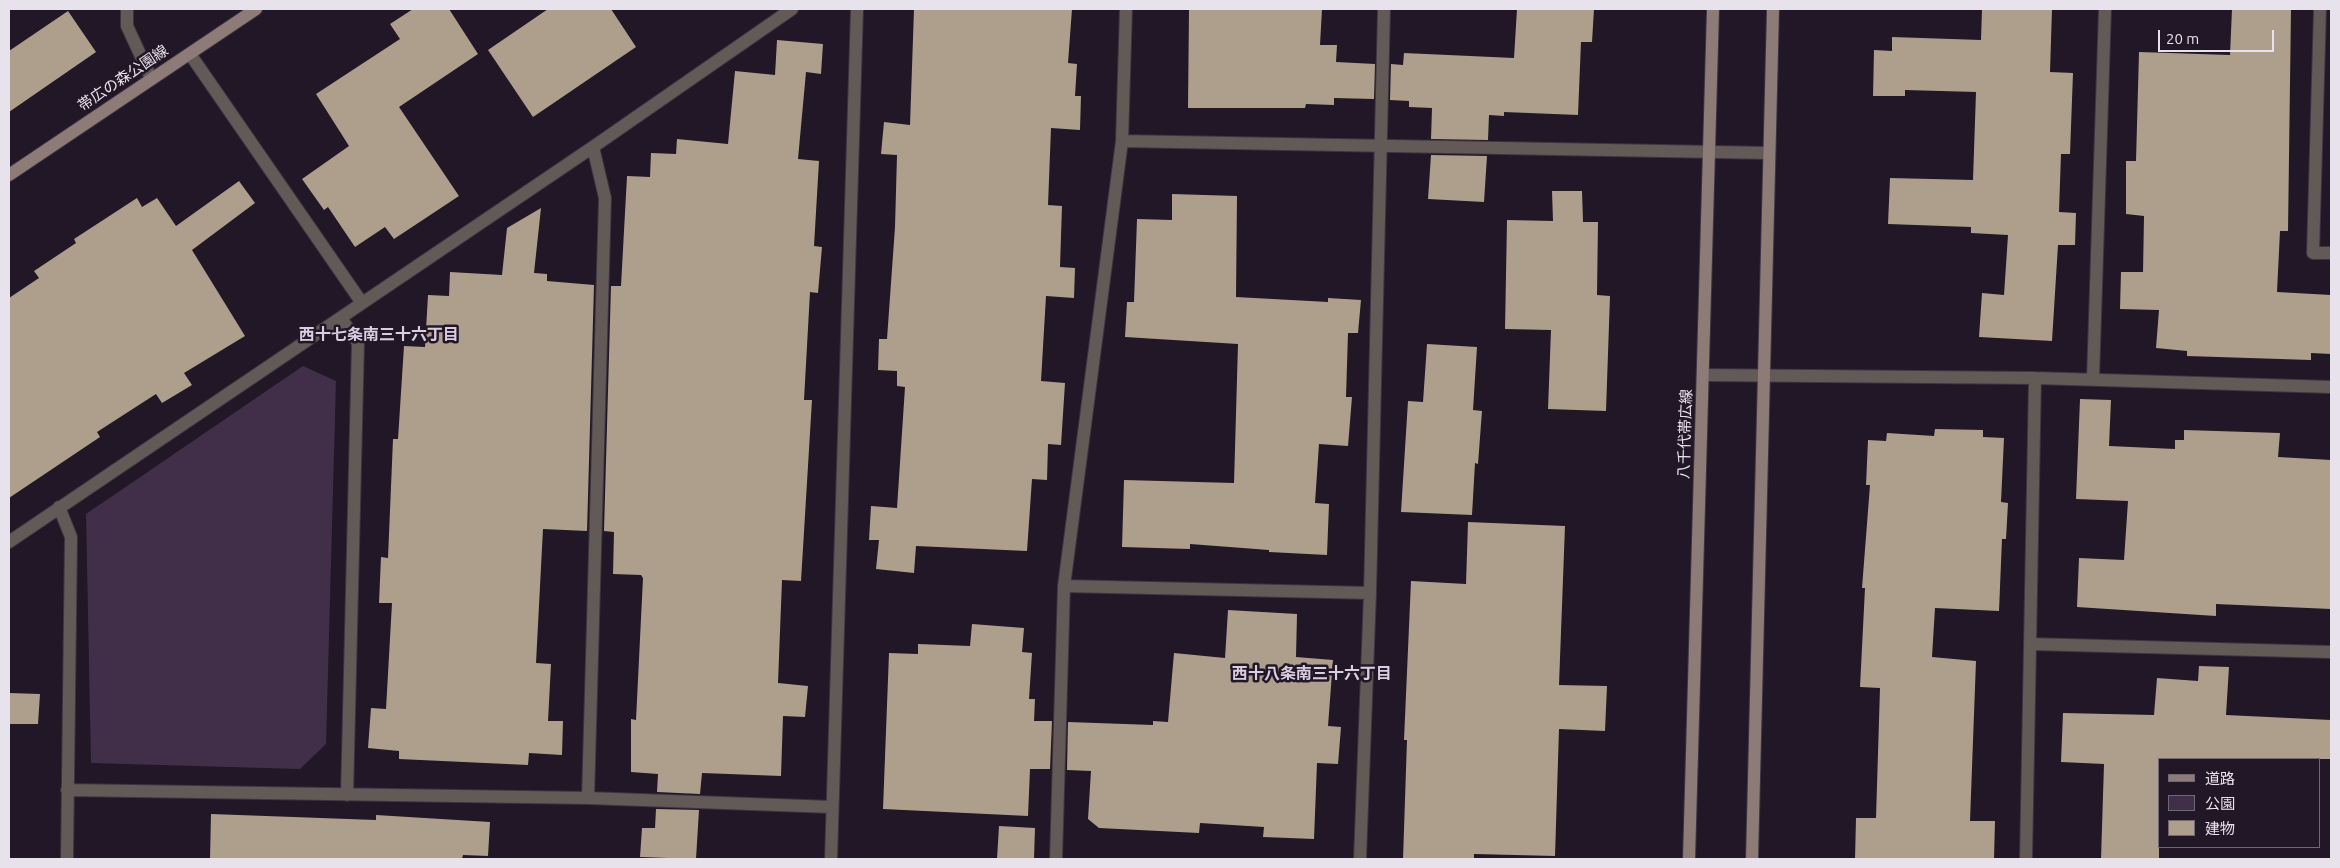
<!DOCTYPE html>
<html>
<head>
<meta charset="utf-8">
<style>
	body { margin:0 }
	#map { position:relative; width:2340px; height:868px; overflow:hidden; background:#211726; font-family:Ubuntu,"Noto Sans JP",sans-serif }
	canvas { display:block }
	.frame { position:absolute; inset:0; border:10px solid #e8e2ec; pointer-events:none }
	.legend { position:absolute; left:2158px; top:758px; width:162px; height:90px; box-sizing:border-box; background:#211726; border:1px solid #716875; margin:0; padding:6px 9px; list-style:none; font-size:15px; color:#e8e2ec }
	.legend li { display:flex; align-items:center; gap:10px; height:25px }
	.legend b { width:25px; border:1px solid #716875 }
	.scale { position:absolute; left:2158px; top:30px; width:116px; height:22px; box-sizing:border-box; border:2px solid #e8e2ec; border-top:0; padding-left:6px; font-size:15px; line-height:18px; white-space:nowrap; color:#e8e2ec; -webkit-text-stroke:4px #211726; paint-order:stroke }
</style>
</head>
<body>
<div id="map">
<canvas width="2340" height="868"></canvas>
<div class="frame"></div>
<ul class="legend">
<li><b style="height:6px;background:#8c7b77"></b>道路</li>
<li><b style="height:14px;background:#412f4a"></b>公園</li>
<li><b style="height:14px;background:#ad9f8c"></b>建物</li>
</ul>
<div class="scale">20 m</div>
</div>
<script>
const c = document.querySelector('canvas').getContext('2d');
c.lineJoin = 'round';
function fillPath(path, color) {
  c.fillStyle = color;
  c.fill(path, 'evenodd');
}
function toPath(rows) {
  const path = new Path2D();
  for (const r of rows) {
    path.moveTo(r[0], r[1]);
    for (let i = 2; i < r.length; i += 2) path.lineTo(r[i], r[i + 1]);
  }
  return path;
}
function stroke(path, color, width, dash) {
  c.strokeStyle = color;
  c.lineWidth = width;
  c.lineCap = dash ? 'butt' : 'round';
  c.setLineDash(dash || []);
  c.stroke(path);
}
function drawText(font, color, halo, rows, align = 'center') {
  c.font = font + ' Ubuntu,"Noto Sans JP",sans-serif';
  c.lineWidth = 5;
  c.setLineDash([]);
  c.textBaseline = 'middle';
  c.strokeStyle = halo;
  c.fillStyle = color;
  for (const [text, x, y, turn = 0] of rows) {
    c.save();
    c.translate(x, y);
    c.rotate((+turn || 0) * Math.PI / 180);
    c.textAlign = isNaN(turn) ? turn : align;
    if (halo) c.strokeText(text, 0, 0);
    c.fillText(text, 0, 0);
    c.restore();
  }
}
const green = toPath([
	[303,366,336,381,326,744,300,769,91,763,86,514]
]);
const building = toPath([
	[413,9,449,9,478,54,399,107,459,196,394,239,385,227,355,247,328,207,324,210,302,179,349,146,316,94,400,39,390,24],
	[548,9,611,9,636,47,533,117,488,50],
	[914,9,1072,9,1068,63,1077,64,1075,96,1081,96,1080,130,1051,128,1048,205,1062,206,1060,267,1075,268,1074,298,1046,296,1041,381,1065,383,1061,445,1048,444,1047,480,1032,479,1027,551,916,546,914,573,876,569,879,540,869,540,871,506,897,508,905,387,897,386,897,371,878,370,879,339,887,339,895,227,897,155,881,154,884,122,910,125],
	[1189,9,1322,9,1320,45,1337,45,1336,62,1375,64,1374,99,1334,98,1334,105,1306,104,1305,108,1188,108],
	[1517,9,1594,9,1592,42,1581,42,1578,115,1504,112,1504,116,1489,115,1488,140,1431,139,1432,108,1409,107,1409,101,1390,100,1391,64,1403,65,1404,53,1514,58],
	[1982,9,2052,9,2050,72,2073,73,2070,154,2061,154,2059,212,2076,213,2075,245,2058,245,2052,341,1979,337,1982,293,2004,295,2008,235,1971,233,1971,227,1888,224,1890,178,1973,180,1976,92,1905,90,1905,96,1873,96,1874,50,1892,51,1892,37,1981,40],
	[2232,9,2291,9,2288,231,2280,231,2277,292,2331,295,2331,354,2311,353,2311,360,2187,356,2187,351,2156,348,2159,310,2120,309,2121,272,2143,272,2144,216,2126,214,2126,161,2136,161,2139,52,2230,55],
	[68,11,96,52,9,112,9,51],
	[777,40,823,44,821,74,806,72,798,159,819,161,814,246,822,247,818,293,810,292,804,400,812,400,801,581,782,580,778,683,808,686,805,717,783,716,781,776,702,773,700,794,657,792,658,774,631,772,631,719,636,720,643,578,641,575,613,574,614,532,604,531,611,286,621,286,627,176,650,177,651,153,676,154,677,139,728,144,735,71,775,75],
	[1431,155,1487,156,1484,202,1428,199],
	[239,181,255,203,192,250,245,336,184,373,192,385,162,403,156,394,97,432,100,437,9,498,9,298,39,278,34,271,76,243,74,239,137,198,142,207,157,198,176,226],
	[1552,191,1582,191,1583,222,1598,222,1597,295,1610,296,1606,411,1548,409,1551,330,1505,329,1507,220,1553,221],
	[1172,194,1237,196,1236,297,1328,302,1328,298,1361,300,1358,333,1348,333,1346,397,1352,397,1348,446,1319,444,1315,503,1329,504,1327,555,1269,552,1269,550,1190,544,1190,549,1122,547,1124,480,1234,483,1238,344,1125,337,1127,302,1134,302,1137,219,1172,220],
	[541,208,534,273,547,274,547,281,594,285,587,531,543,529,536,663,551,664,548,721,563,721,562,755,529,753,528,765,399,759,399,751,368,748,371,708,386,709,392,603,379,603,381,557,388,558,393,439,398,439,404,346,425,347,428,295,449,296,450,272,502,275,507,228],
	[1427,344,1477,347,1473,410,1482,411,1478,464,1475,463,1472,515,1401,512,1408,401,1423,402],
	[2080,399,2111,400,2109,446,2175,449,2175,440,2184,440,2184,430,2280,433,2278,457,2331,460,2331,609,2216,604,2216,616,2077,607,2079,558,2124,560,2128,501,2076,499],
	[1935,429,1983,430,1983,437,2004,438,2001,502,2008,503,2006,539,2002,539,1999,611,1935,608,1932,657,1976,661,1970,821,1995,821,1994,859,1855,859,1856,818,1876,818,1880,688,1860,687,1865,588,1862,588,1870,485,1866,485,1868,440,1886,441,1887,433,1934,436],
	[1468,522,1565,526,1559,685,1607,686,1605,731,1559,729,1555,856,1474,854,1474,859,1403,859,1407,740,1404,740,1411,581,1466,584],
	[1228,610,1297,614,1296,657,1333,660,1328,726,1341,727,1338,764,1317,763,1314,839,1263,837,1264,827,1200,823,1199,833,1099,828,1088,819,1091,771,1067,770,1068,722,1153,725,1153,721,1168,722,1174,653,1225,658],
	[972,624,1024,628,1022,652,1032,653,1029,699,1035,699,1034,721,1052,721,1050,769,1030,769,1028,816,883,809,889,653,918,654,918,644,970,646],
	[2199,666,2229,667,2226,715,2331,720,2331,759,2159,759,2159,859,2101,859,2104,764,2061,762,2063,713,2154,715,2157,678,2198,681],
	[9,693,40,694,38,724,9,724],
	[656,809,699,810,696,859,640,857,642,828,655,828],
	[211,814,376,820,376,815,490,822,488,856,463,855,462,859,210,859],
	[999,826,1035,828,1034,859,997,859]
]);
const minor = toPath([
	[127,9,127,26,151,78],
	[2320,9,2313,253,2331,253],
	[190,54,362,303],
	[1122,141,1769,153],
	[341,318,358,343,347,795],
	[1703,375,2035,378,2331,387],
	[2093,379,2105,9],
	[59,507,71,537,67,859],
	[9,542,593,147,792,9],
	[1064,586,1370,593],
	[2030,644,2331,652],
	[67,790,588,798,832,807],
	[588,798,605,198,593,147],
	[831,859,857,9],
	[1056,859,1064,586,1122,141,1126,9],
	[1360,859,1370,593,1384,9],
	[2026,859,2035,378]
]);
const secondary = toPath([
	[9,175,256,9],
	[1689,859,1713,9],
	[1752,859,1773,9]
]);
const streetNames = [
	["帯広の森公園線",123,78,-34],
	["八千代帯広線",1685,434,-88]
];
const neighbourhoodNames = [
	["西十七条南三十六丁目",379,335],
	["西十八条南三十六丁目",1312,674]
];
fillPath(green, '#412f4a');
fillPath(building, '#ad9f8c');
stroke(minor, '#3d3342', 14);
stroke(secondary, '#3d3342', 14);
stroke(minor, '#635956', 12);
stroke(secondary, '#8c7b77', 12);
drawText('15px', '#e8e2ec', '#211726', streetNames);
drawText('bold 16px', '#dacde2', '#211726', neighbourhoodNames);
</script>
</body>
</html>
